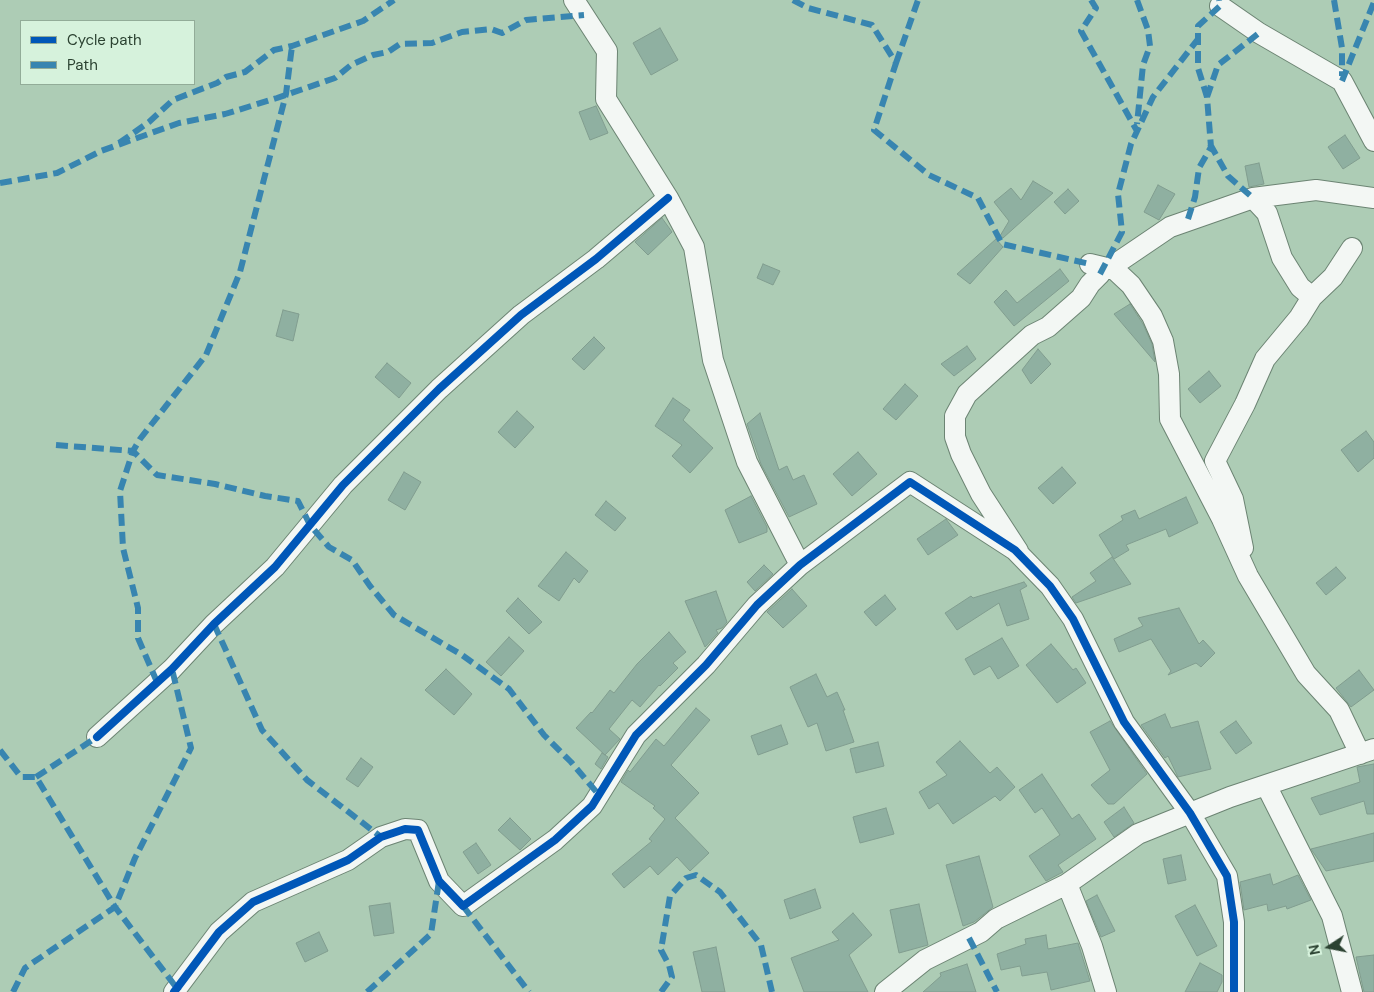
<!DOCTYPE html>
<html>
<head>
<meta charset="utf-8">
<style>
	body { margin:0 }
	#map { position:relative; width:1374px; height:992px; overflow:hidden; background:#adccb5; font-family:"DM Sans",sans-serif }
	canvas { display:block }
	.legend { position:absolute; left:20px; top:20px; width:175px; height:65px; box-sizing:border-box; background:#d6f2dc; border:1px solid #92ac98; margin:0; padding:6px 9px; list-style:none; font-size:15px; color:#2b4231 }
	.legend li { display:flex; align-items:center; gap:10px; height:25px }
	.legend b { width:25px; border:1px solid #92ac98 }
	.north { position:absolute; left:1304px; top:922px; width:50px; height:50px; -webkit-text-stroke:4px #d6f2dc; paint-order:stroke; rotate:259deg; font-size:14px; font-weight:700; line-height:20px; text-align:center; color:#2b4231 }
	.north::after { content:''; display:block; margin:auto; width:18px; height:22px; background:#2b4231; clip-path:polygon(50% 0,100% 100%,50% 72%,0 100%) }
</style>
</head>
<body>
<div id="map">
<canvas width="1374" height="992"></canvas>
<ul class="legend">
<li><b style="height:6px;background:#0057b8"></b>Cycle path</li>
<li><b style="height:6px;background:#3885b0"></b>Path</li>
</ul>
<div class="north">N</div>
</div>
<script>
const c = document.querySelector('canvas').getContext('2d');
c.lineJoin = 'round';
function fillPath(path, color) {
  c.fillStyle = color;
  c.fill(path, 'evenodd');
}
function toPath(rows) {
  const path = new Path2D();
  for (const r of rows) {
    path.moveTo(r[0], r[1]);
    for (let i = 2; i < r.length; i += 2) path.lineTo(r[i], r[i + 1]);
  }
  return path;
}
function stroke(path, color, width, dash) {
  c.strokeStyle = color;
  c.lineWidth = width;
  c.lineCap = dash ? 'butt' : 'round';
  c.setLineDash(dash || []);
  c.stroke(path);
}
const building = toPath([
	[660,28,678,60,651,75,633,43,660,28],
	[596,106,608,133,590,140,579,112,596,106],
	[1345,135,1360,158,1343,169,1328,147,1345,135],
	[1259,163,1264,184,1249,187,1245,166,1259,163],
	[1033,181,1053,193,1003,238,1000,236,1009,221,994,202,1011,188,1021,200,1033,181],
	[1158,185,1175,194,1159,220,1144,212,1158,185],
	[1068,189,1079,201,1065,214,1054,202,1068,189],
	[662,218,672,232,648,255,635,242,662,218],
	[996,239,1003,247,970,284,957,274,996,239],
	[763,264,780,271,773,285,757,278,763,264],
	[1060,269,1069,281,1014,326,994,302,1006,290,1017,303,1060,269],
	[1130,304,1143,324,1152,344,1155,362,1114,314,1130,304],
	[283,310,299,314,293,341,276,336,283,310],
	[594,337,605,348,584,370,572,359,594,337],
	[967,346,976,359,954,376,941,364,967,346],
	[1038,349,1051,364,1031,384,1022,370,1038,349],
	[387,363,411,383,399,398,375,377,387,363],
	[1209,371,1221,386,1200,403,1188,389,1209,371],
	[905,384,918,396,896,420,883,409,905,384],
	[673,398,690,410,683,420,713,448,690,473,672,456,682,445,655,426,673,398],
	[517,411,534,427,515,448,498,432,517,411],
	[760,413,779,470,787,466,793,480,804,475,817,504,789,517,761,464,747,424,760,413],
	[1366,431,1374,442,1374,458,1358,472,1341,450,1366,431],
	[858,452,877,474,852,496,833,474,858,452],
	[1062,467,1076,483,1053,504,1038,488,1062,467],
	[404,472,421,482,405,510,388,500,404,472],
	[751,496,767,527,767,532,739,543,725,510,751,496],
	[1186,497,1198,523,1169,537,1166,529,1126,545,1129,550,1114,559,1099,535,1123,520,1121,516,1135,510,1139,519,1186,497],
	[606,501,626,518,615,531,595,515,606,501],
	[946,519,958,535,928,555,917,539,946,519],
	[566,552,588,571,579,583,574,578,559,601,538,586,566,552],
	[1112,557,1131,584,1076,603,1072,597,1096,581,1090,573,1112,557],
	[764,565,773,574,755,591,747,582,764,565],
	[1336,567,1346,578,1326,595,1316,583,1336,567],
	[1024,582,1027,586,1020,590,1029,619,1007,626,999,603,957,630,945,613,971,596,973,598,1024,582],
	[792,589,807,606,783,628,767,612,792,589],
	[716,591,727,622,722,628,716,630,718,633,705,647,685,601,716,591],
	[885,595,896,609,876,626,864,612,885,595],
	[518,598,542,622,529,634,506,611,518,598],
	[1179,608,1199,644,1203,640,1215,653,1201,667,1196,663,1168,675,1171,671,1151,639,1119,652,1114,639,1143,626,1138,618,1179,608],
	[669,632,686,652,673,663,678,668,660,686,659,685,640,707,632,700,609,729,620,739,605,755,576,728,591,712,592,713,610,690,614,693,637,664,669,632],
	[509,637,524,651,501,676,486,662,509,637],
	[1002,638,1019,666,998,679,990,666,974,675,965,659,1002,638],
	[1051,644,1073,670,1076,668,1086,683,1057,703,1026,665,1051,644],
	[446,669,472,694,454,715,425,690,446,669],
	[1359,670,1374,690,1351,707,1336,688,1359,670],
	[816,674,827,697,837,692,845,710,843,710,854,742,826,751,817,723,808,727,790,687,816,674],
	[696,708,710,720,671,765,699,793,675,818,709,853,690,871,677,857,658,875,650,866,624,888,612,874,652,841,649,839,665,819,653,808,655,806,621,782,628,770,630,772,656,739,664,746,696,708],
	[1165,714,1171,728,1198,721,1211,769,1178,777,1168,756,1165,758,1141,725,1165,714],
	[1110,721,1147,774,1114,804,1108,804,1091,785,1110,770,1090,732,1110,721],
	[1236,721,1252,743,1236,754,1220,732,1236,721],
	[781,725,788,744,758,755,751,736,781,725],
	[960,741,990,773,997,767,1015,787,1000,801,995,796,953,824,938,803,929,809,919,792,947,775,936,762,960,741],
	[878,742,884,766,856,773,850,749,878,742],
	[602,753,608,757,601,769,595,764,602,753],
	[361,758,373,767,358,787,346,779,361,758],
	[1374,764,1374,814,1367,814,1364,801,1320,815,1311,798,1360,782,1357,767,1374,764],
	[1042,774,1072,819,1079,814,1096,839,1058,865,1063,872,1046,881,1029,856,1060,835,1042,808,1035,813,1019,790,1042,774],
	[1124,807,1134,823,1114,837,1104,822,1124,807],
	[886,808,894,834,860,843,853,817,886,808],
	[510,818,531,839,520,850,498,830,510,818],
	[1374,833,1374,861,1326,871,1311,849,1374,833],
	[476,843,491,865,478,874,463,852,476,843],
	[1181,855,1186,880,1168,884,1163,859,1181,855],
	[979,856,993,907,974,922,963,926,946,865,979,856],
	[1270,874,1273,885,1298,875,1311,900,1287,909,1286,906,1268,911,1267,904,1244,910,1240,882,1270,874],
	[815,889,821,908,790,919,784,900,815,889],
	[1097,895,1115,931,1101,937,1086,901,1097,895],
	[390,903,394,933,374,936,369,906,390,903],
	[919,904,928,945,899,953,890,910,919,904],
	[1195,905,1217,946,1197,956,1175,916,1195,905],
	[853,913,872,935,849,955,868,992,804,992,791,958,839,940,832,932,853,913],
	[319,932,328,951,305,962,296,943,319,932],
	[1046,935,1048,949,1078,943,1090,981,1051,990,1047,972,1022,976,1020,966,1001,970,997,954,1026,944,1025,939,1046,935],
	[716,947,725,992,702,992,693,952,716,947],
	[1374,955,1374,992,1364,992,1356,957,1374,955],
	[1200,963,1222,975,1222,982,1217,992,1185,992,1200,963],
	[967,964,976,992,923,992,941,976,940,973,967,964]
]);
const minor = toPath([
	[574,0,607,51,606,99,668,198,694,247,713,360,747,462,800,565],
	[1220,6,1259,33,1342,81,1374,141],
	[1253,198,1267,213,1282,258,1300,287,1312,297],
	[1090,264,1115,270,1131,285,1152,316,1163,341,1169,374,1170,419,1222,519,1248,576,1306,674,1339,710,1360,754],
	[1111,267,1170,227,1253,198,1316,190,1374,198],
	[1243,548,1233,499,1215,461,1245,404,1265,359,1299,318,1312,297,1333,277,1352,248],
	[1018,551,981,494,961,454,955,437,955,416,967,394,1032,335,1048,327,1081,298,1090,284,1100,274],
	[97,737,172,669,214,624,275,567,343,485,439,389,521,315,596,259,668,198],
	[1266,785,1332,916,1352,992],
	[1067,884,1092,946,1106,992],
	[174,992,219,932,253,902,348,860,381,837,405,829,418,830,439,881,463,906,555,840,592,806,636,735,706,665,757,605,800,565,910,482,1015,550,1050,586,1073,619,1124,722,1190,813,1227,876,1234,922,1234,992],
	[885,992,925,960,981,932,996,919,1067,884,1138,834,1230,797,1374,749]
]);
const quiet = toPath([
	[793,0,808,8,872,25,896,63,874,130,929,175,978,198,1002,244,1090,264],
	[1091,0,1096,8,1081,31,1137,131],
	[1137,0,1148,30,1150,46,1143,65,1137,124],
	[1334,0,1342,48,1342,76],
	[896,63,918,0],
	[1342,81,1374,2],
	[1207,97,1218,65,1259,33],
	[119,143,149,122,173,100,217,83,226,77,245,72,274,50,292,46,363,21,394,0],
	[1210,144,1228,176,1253,198],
	[0,183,57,173,101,151,179,123,225,114,277,98,335,78,351,65,373,55,388,52,400,44,432,43,462,32,491,29,502,33,526,20,584,15],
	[1188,219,1195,197,1199,168,1211,147,1207,97,1198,68,1198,26,1220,6,1219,0],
	[1100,274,1122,232,1118,194,1131,144,1153,97,1198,39],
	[56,445,133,451,157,475,215,484,265,496,298,501,310,525,329,547,352,560,370,586,394,615,462,655,509,689,544,735,571,762,599,795],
	[214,624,262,730,307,780,381,837],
	[157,682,138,638,138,608,123,548,120,491,133,451,140,439,206,355,240,272,286,94,292,46],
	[0,750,21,777,36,777,115,907,179,991],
	[36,777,97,737],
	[463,906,529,992],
	[969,938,997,992],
	[13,992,25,968,115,907,135,858,191,748,172,669],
	[367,992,431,934,439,881],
	[661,992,672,977,669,965,661,950,670,896,686,878,696,875,720,892,761,945,772,992]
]);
const cycleway = toPath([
	[97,737,172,669,214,624,275,567,343,485,439,389,521,315,596,259,668,198],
	[174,992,219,932,253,902,348,860,381,837,405,829,418,830,439,881,463,906,555,840,592,806,636,735,706,665,757,605,800,565,910,482,1015,550,1050,586,1073,619,1124,722,1190,813,1227,876,1234,922,1234,992]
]);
fillPath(building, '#8fb0a1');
stroke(building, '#819d8f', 1);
stroke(minor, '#6c8473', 22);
stroke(minor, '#f3f7f4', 20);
stroke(quiet, '#3885b0', 6, [12, 6]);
stroke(cycleway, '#0057b8', 8);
</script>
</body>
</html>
